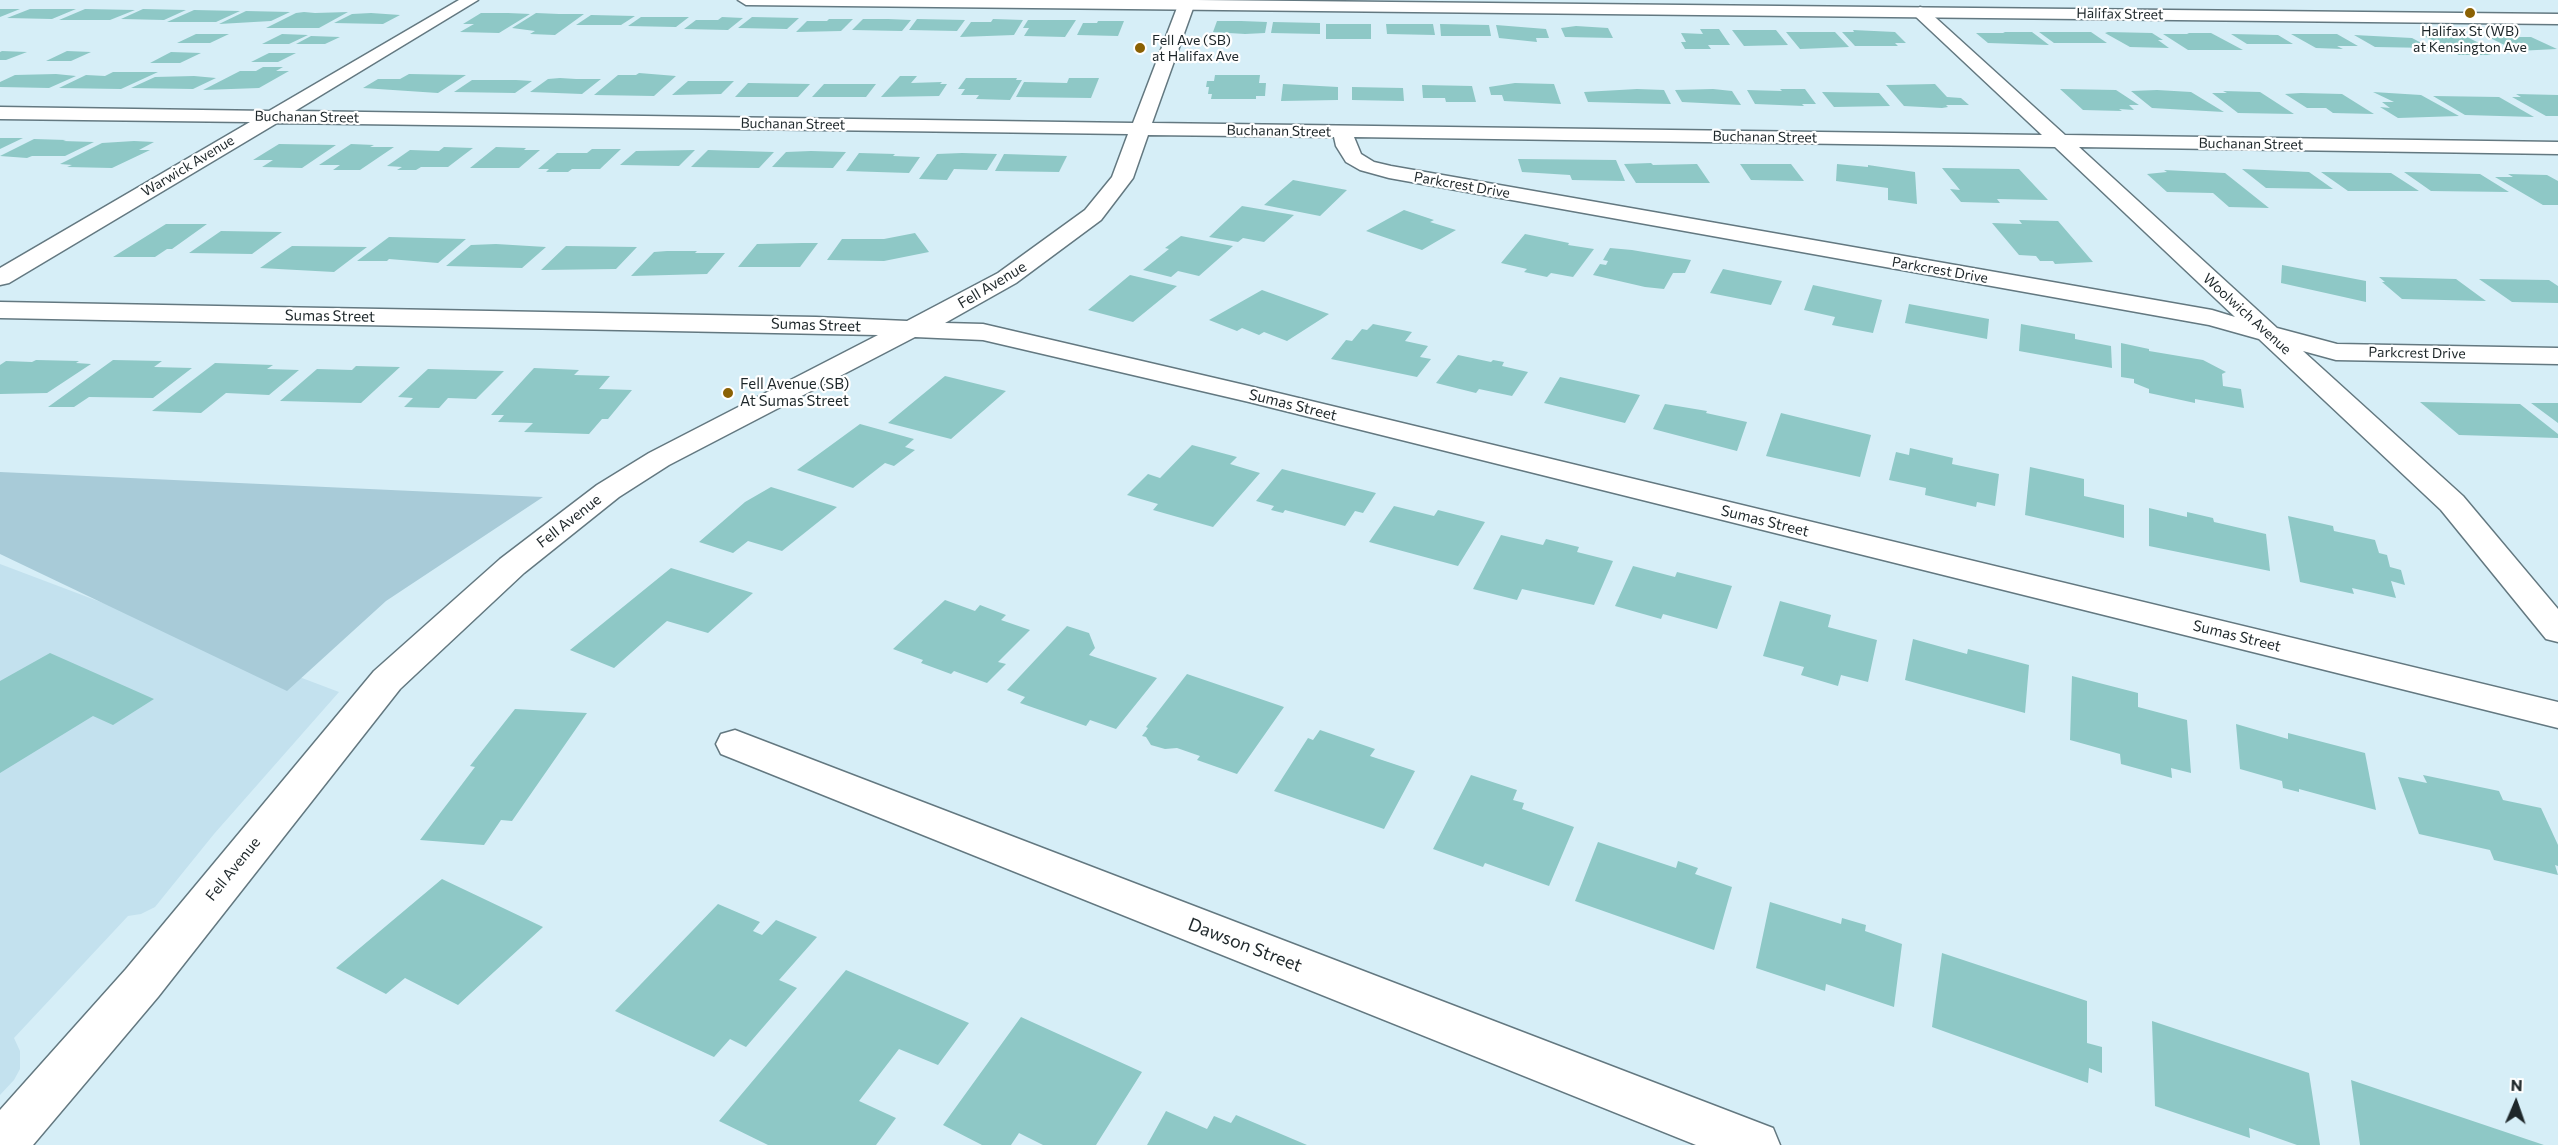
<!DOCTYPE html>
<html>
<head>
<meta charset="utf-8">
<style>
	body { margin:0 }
	#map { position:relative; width:2558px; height:1145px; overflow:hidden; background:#d6eef7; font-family:Commissioner,sans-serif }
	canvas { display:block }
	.north { position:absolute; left:2486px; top:1073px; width:60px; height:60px; -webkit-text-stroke:4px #fff; paint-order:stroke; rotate:2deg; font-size:16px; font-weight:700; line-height:24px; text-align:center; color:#1e272a }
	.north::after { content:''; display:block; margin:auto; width:21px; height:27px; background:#1e272a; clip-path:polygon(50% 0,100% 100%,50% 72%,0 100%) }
</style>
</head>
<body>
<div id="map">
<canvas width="2558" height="1145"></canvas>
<div class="north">N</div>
</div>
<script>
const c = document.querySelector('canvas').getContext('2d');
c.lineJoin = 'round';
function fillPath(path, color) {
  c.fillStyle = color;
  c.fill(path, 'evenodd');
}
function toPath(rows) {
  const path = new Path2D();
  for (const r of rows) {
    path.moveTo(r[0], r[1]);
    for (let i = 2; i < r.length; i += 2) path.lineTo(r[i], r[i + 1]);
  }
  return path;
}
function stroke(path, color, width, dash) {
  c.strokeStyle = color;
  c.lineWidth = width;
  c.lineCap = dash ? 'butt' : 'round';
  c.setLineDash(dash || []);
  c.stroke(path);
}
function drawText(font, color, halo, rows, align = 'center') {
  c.font = font + ' Commissioner,sans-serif';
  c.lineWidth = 4.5;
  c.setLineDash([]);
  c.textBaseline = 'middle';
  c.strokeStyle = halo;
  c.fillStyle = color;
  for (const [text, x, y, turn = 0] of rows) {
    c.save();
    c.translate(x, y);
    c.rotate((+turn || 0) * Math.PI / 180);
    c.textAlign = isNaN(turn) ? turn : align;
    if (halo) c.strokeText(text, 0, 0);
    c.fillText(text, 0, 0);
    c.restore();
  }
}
const built = toPath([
	[0,564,339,692,214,834,155,907,141,914,128,916,14,1038,20,1051,20,1069,14,1080,0,1095]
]);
const green = toPath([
	[0,472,543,497,386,601,287,691,0,554]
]);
const building = toPath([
	[0,9,20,9,0,17],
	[30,9,76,9,52,19,7,18],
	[85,9,135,10,110,20,59,20],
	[143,9,186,10,164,20,121,19],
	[194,10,240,11,216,22,167,22],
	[246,11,290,12,271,21,219,24],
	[304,12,315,13,348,12,319,28,266,28,296,13],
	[371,13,400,15,383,24,334,23,352,14],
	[481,13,508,13,530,14,499,33,460,32,474,24,463,24],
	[536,13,559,14,584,14,555,35,530,34,535,31,512,28],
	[591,15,635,16,621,25,576,25],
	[641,17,689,17,676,27,628,26],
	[722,17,743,18,728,30,684,29,696,20,718,20],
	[752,17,799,18,787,29,738,28],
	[829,19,853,19,841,31,796,32,807,21,827,21],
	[863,19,888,19,911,20,902,31,852,30],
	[917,19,965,20,957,31,909,30],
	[993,19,1023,20,1014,35,960,37,971,22,991,22],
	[1028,20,1076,20,1065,37,1024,36,1029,28,1023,28],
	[1098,21,1124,21,1118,36,1077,35,1083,23,1097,23],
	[1217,21,1241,21,1267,22,1265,33,1245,34,1213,32],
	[1273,22,1320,23,1320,34,1271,33],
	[1326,24,1371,24,1371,39,1326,39],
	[1386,24,1433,24,1435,35,1387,34],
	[1440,24,1489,25,1491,36,1441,36],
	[1496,25,1546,29,1549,38,1536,38,1537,42,1499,38],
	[1576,26,1608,28,1613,38,1565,37,1561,28],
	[1700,29,1719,29,1730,45,1708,45,1711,49,1685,49,1681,42,1686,42,1681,33,1703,34],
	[1732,30,1776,30,1788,45,1744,46],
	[1853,30,1895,32,1906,43,1895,43,1898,46,1855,46,1842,32,1854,32],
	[1786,32,1835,32,1849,47,1800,49],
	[2003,32,2032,32,2049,45,1988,43,1976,33,2005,33],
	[2039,32,2091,32,2107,43,2054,43],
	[2108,32,2152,33,2163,40,2158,40,2169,48,2130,47,2105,33],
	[2187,33,2211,33,2243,50,2188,50,2163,34,2189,34],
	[196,34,229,34,210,43,177,43],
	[282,34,308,35,289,44,262,44],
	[2231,34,2278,35,2293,44,2247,44],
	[2291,34,2337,34,2358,46,2337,46,2343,49,2316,48],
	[2354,35,2412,38,2431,48,2375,47],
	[2440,35,2465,36,2499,53,2486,53,2491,55,2459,55,2424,36,2442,36],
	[311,36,340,37,325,44,296,44],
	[2488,37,2531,37,2557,49,2517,51],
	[67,51,91,52,71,61,46,61],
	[0,52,2,51,27,52,6,60,0,60],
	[171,52,201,53,180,63,150,63],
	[269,53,296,53,278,62,251,62],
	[263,67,283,67,276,71,289,71,259,88,203,90,240,71,256,71],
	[113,72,158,72,121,89,59,88,86,75,105,76],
	[639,73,676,76,654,96,594,95,618,75,636,75],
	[56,74,76,76,49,88,0,87,0,82,15,75],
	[409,74,466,75,438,93,363,88,378,79,400,79],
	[1215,75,1260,75,1259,83,1266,83,1265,96,1256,96,1256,99,1211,99,1212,94,1208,94,1209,87,1206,87,1207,81,1214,81],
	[194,76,216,78,193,89,131,88,155,77],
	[900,76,917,76,911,83,942,82,940,84,947,84,939,96,881,97],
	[560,78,576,79,601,79,582,94,530,92,548,79],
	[966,78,1017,78,1016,80,1022,80,1010,100,976,99,979,95,961,95,965,89,958,89],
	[1069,78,1099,78,1091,98,1016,97,1024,82,1067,83],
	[472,80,516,80,532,81,515,93,454,92],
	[688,81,734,81,721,94,672,95],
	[748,83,810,84,798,97,735,97],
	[1515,83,1554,84,1561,104,1504,101,1502,95,1491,95,1489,87],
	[824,84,876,84,866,97,812,97],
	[1283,84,1338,87,1338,100,1281,101],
	[1935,84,1947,97,1961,98,1969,105,1946,105,1948,107,1942,108,1904,106,1886,85],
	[1422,85,1472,86,1476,102,1446,102,1445,98,1423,98],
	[1352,87,1403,88,1404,101,1352,100],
	[1637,89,1664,90,1671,104,1588,102,1584,92],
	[1713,89,1732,91,1741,105,1682,102,1675,90],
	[1780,89,1805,89,1816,104,1802,104,1804,106,1755,104,1747,90,1782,91],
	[2060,89,2116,90,2139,105,2129,105,2134,110,2119,109,2122,111,2083,110],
	[2157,90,2191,92,2224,112,2152,108,2131,91],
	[2223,91,2260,92,2294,114,2238,113,2212,93,2227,93],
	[1822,92,1879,93,1890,106,1834,107],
	[2373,92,2421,95,2459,116,2398,118,2380,107,2390,108,2382,102,2394,102],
	[2301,93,2342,94,2374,114,2333,113,2326,108,2307,108,2285,94],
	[2516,94,2558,95,2558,116,2546,116,2512,97,2521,97],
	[2433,96,2499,97,2534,117,2465,115],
	[0,138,23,138,0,149],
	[34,139,66,140,63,141,94,142,65,156,32,156,27,158,0,156],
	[134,141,154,142,139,150,150,150,112,168,67,167,72,165,60,164,102,143],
	[279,144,336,145,302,168,262,167,273,160,253,160],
	[351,144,374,145,370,147,394,147,360,170,333,170,340,165,319,165],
	[444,147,473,148,448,167,421,167,416,170,397,170,402,167,387,166,410,150,439,151],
	[496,147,526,148,524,150,540,150,519,168,470,168],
	[592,149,621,149,600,169,572,169,568,172,546,172,549,169,538,169,557,153,587,153],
	[695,150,679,166,620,165,636,151],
	[708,150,774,152,759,168,691,167],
	[786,152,811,151,846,152,833,168,772,167],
	[859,153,895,154,893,156,920,157,909,173,846,171],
	[962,153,997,154,987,170,954,169,947,180,919,179,937,154],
	[1004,154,1067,156,1059,172,995,171],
	[1518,159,1616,160,1625,181,1572,180,1570,175,1522,172],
	[1651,163,1653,165,1697,164,1710,183,1636,183,1624,164],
	[1740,164,1791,164,1804,181,1751,180],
	[1837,164,1868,167,1868,165,1915,172,1917,204,1888,200,1888,188,1836,181],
	[1942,168,2019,169,2048,200,1997,199,2000,203,1961,202,1950,189,1960,190],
	[2242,169,2309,172,2333,189,2266,188],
	[2164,170,2225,173,2269,208,2229,207,2213,193,2167,192,2147,174,2167,172],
	[2321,172,2391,173,2419,191,2348,191],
	[2404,172,2480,174,2509,192,2431,191],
	[2508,174,2547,175,2558,181,2558,205,2543,205,2495,177,2513,177],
	[1293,180,1347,190,1320,216,1264,205],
	[1242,206,1294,215,1264,242,1243,238,1238,242,1209,237],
	[1404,210,1434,220,1430,222,1456,230,1422,250,1366,231],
	[2019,220,2058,221,2093,262,2055,264,2053,261,2040,261,2036,256,2019,255,1992,223,2022,224],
	[166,224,207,224,172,249,167,249,155,257,113,257],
	[221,231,282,232,252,254,189,253],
	[915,233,929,252,884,261,827,260,842,239,884,239],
	[1525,234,1569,243,1568,245,1594,249,1573,277,1551,273,1547,277,1524,272,1527,269,1501,263],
	[1181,236,1233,246,1199,276,1178,271,1171,277,1143,270,1169,249,1165,248],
	[389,237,466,239,438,263,389,259,387,261,357,261],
	[802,243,818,243,800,267,738,267,757,244],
	[496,244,546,247,522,268,446,266,471,245],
	[292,246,367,247,334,272,260,268],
	[566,246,637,247,616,269,541,270],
	[1610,248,1632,250,1691,260,1685,273,1673,273,1664,289,1645,287,1593,275,1600,264,1606,265,1608,261,1603,260],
	[667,251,697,251,695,253,725,253,707,274,631,276,654,252],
	[2282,265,2366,281,2366,302,2281,283],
	[1723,269,1782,281,1771,305,1710,293],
	[1130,275,1177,286,1133,322,1088,310],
	[2379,277,2456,279,2486,301,2402,299,2382,282,2385,282],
	[2479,279,2549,280,2558,286,2558,303,2512,302],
	[1813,285,1882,300,1873,333,1832,325,1835,317,1804,310],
	[1262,290,1329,314,1287,341,1264,332,1259,335,1242,328,1237,331,1209,320],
	[1909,304,1989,319,1987,339,1905,323],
	[1373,324,1412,332,1405,341,1428,346,1420,357,1431,359,1417,377,1331,359,1346,340,1352,341,1362,329,1367,330],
	[2021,324,2075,334,2075,339,2111,346,2112,368,2019,351],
	[2121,343,2149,349,2149,351,2203,360,2226,372,2222,374,2223,386,2241,389,2244,408,2195,399,2195,403,2149,393,2149,389,2134,383,2134,379,2121,377],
	[1458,355,1491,362,1493,360,1504,362,1502,366,1528,372,1512,396,1479,389,1476,393,1436,383],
	[36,360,79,361,76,363,91,364,47,393,0,394,0,365,6,361,32,362],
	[113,360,162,361,154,367,192,368,153,398,89,397,74,407,48,407],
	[215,363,273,365,267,369,299,370,269,395,226,393,201,413,152,411],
	[356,366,400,367,361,403,280,401,317,369,352,370],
	[534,368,579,370,574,375,610,376,599,389,632,390,608,419,602,419,589,434,524,432,533,423,498,422,504,415,491,415],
	[428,369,504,371,476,399,448,398,439,408,404,407,413,398,398,397],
	[945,376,1006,391,951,439,888,423],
	[1560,377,1640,395,1625,423,1544,403],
	[2420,402,2520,404,2558,434,2558,438,2459,435],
	[2531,403,2558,403,2558,423],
	[1665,404,1707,411,1706,413,1747,422,1737,451,1653,429],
	[1781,413,1871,435,1860,477,1766,456],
	[860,424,914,439,905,447,915,450,894,466,885,463,853,488,797,470],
	[1192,445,1237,457,1230,464,1260,473,1213,527,1153,510,1158,504,1127,495,1148,474,1160,478],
	[1910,448,1953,458,1952,464,1999,474,1995,506,1977,502,1976,507,1925,495,1926,488,1889,480,1896,452,1909,455],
	[2030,467,2084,479,2084,496,2124,505,2124,538,2025,515],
	[1282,469,1376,493,1363,513,1355,511,1345,526,1285,510,1283,513,1271,510,1274,506,1256,501],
	[771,487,837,507,782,551,748,541,733,553,699,542,745,502],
	[1394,506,1434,516,1438,510,1485,522,1458,566,1369,542],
	[2149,508,2187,517,2187,512,2213,518,2214,522,2266,534,2270,571,2149,546],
	[2288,516,2333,526,2334,531,2375,540,2379,553,2387,555,2390,567,2401,570,2405,585,2391,581,2396,598,2352,588,2354,594,2300,582],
	[1501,535,1543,545,1546,539,1579,547,1577,552,1613,561,1594,605,1522,589,1517,600,1473,589],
	[1633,566,1675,577,1677,572,1732,586,1717,629,1663,614,1661,619,1615,606],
	[671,568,753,593,708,633,667,621,614,668,570,650],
	[945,600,975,611,980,605,1006,615,1001,620,1030,630,998,662,1006,664,987,683,954,671,951,674,921,663,923,660,893,649],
	[1780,601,1831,615,1828,627,1877,640,1868,682,1841,675,1838,686,1801,675,1804,667,1763,656],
	[1067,626,1089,633,1095,648,1089,655,1157,678,1116,729,1090,720,1086,726,1020,703,1025,697,1007,690],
	[1913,639,1967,654,1968,649,2029,665,2025,713,1905,680],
	[50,653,154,699,113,725,93,716,0,773,0,681],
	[1187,674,1284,707,1237,774,1197,760,1200,756,1177,748,1165,749,1151,745,1146,737,1142,736,1148,728,1146,727],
	[2072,676,2138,693,2138,707,2187,720,2191,773,2171,768,2172,778,2121,764,2120,754,2070,740],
	[515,709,587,713,512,821,501,820,484,845,420,840,475,767,470,766],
	[2236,724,2288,739,2288,733,2365,753,2376,810,2299,789,2299,792,2283,788,2282,781,2240,769],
	[1320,730,1375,749,1370,756,1415,771,1384,829,1274,791,1308,738,1313,740],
	[1471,775,1517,790,1513,800,1524,803,1522,809,1574,827,1549,886,1485,863,1483,867,1433,849],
	[2423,775,2499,791,2503,800,2541,808,2558,845,2558,866,2555,865,2558,875,2494,860,2490,850,2419,834,2398,777,2427,783],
	[1598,842,1676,868,1678,861,1698,868,1695,874,1732,887,1714,950,1575,901],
	[442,879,543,927,458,1005,405,978,386,994,336,968],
	[1770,902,1841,924,1842,918,1866,925,1865,931,1902,944,1894,1007,1826,984,1825,991,1756,968],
	[718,904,760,922,753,931,762,935,776,920,817,937,779,980,797,988,746,1047,730,1039,714,1057,615,1011],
	[1942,953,2087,1001,2087,1043,2102,1047,2102,1073,2089,1068,2088,1083,1932,1027],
	[846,970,969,1023,938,1065,899,1049,859,1101,896,1118,876,1145,768,1145,719,1121],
	[1021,1017,1142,1072,1096,1145,1043,1145,1019,1133,1011,1145,982,1145,943,1125],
	[2152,1021,2309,1073,2320,1145,2297,1145,2249,1128,2250,1138,2155,1106],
	[2351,1080,2544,1145,2360,1145],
	[1166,1111,1207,1129,1214,1116,1231,1123,1236,1115,1307,1145,1147,1145]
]);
const street = toPath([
	[459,0,478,0,295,111,1133,123,1180,0,1196,0,1152,123,2042,135,1914,15,1912,12,1920,7,1926,9,2065,135,2558,142,2558,154,2079,147,2277,328,2337,344,2558,348,2558,364,2336,360,2303,351,2463,496,2558,609,2558,642,2546,639,2441,510,2259,339,2209,325,1389,178,1360,170,1346,162,1336,146,1334,137,1148,135,1133,178,1101,220,1016,283,945,323,983,324,1249,386,2558,702,2558,728,1249,402,983,340,915,337,669,465,619,497,524,573,400,689,158,997,33,1145,0,1145,0,1110,126,969,374,671,500,559,597,485,649,453,878,335,0,318,0,302,816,317,907,321,998,273,1085,210,1112,177,1128,134,277,123,9,283,0,285,0,268,250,122,0,119,0,107,269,111,459,0],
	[1354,137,2055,147,2235,317,2212,310,1391,166,1374,162,1361,154,1354,137],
	[735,730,1773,1128,1780,1145,1696,1145,721,754,716,744,721,734,735,730]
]);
const secondary = toPath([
	[738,0,1197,0,2558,14,2558,24,746,5,738,0]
]);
const markers = [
	[2470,13,6,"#8b6103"],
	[1140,48,6,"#8b6103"],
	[728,393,6,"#8b6103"]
];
const farStreetnames = [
	["Halifax Street",2120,14,1],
	["Buchanan Street",307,117,1],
	["Buchanan Street",793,124,1],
	["Buchanan Street",1279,131,1],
	["Buchanan Street",1765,137,1],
	["Buchanan Street",2251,144,1],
	["Warwick Avenue",188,166,-31],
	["Parkcrest Drive",1462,185,10],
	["Parkcrest Drive",1940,270,10],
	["Woolwich Avenue",2247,314,42],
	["Parkcrest Drive",2417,353,1]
];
const farPoinames = [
	["Halifax St (WB)",2470,31],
	["at Kensington Ave",2470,47],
	["Fell Ave (SB)",1152,40,"left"],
	["at Halifax Ave",1152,56,"left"]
];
const streetNames = [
	["Fell Avenue",992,285,-31],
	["Sumas Street",330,316,1],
	["Sumas Street",816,325,2],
	["Sumas Street",1293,405,14],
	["Fell Avenue",569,521,-38],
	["Sumas Street",1765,521,14],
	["Sumas Street",2237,636,14],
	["Fell Avenue",233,869,-51]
];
const poiNames = [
	["Fell Avenue (SB)",740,384],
	["At Sumas Street",740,401]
];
const nearStreetnames = [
	["Dawson Street",1245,945,21]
];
fillPath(built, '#c3e1ee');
fillPath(green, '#a8cbd8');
fillPath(building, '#8ec8c6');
stroke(street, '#637880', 3);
stroke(secondary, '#637880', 3);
fillPath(street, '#fff');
fillPath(secondary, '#fff');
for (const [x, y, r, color] of markers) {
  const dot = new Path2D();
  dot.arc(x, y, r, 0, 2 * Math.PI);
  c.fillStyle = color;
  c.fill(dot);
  stroke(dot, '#fff', 2);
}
drawText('14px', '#1e272a', '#fff', farStreetnames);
drawText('14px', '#1e272a', '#fff', farPoinames);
drawText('15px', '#1e272a', '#fff', streetNames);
drawText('15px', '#1e272a', '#fff', poiNames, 'left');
drawText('18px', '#1e272a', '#fff', nearStreetnames);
</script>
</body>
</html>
